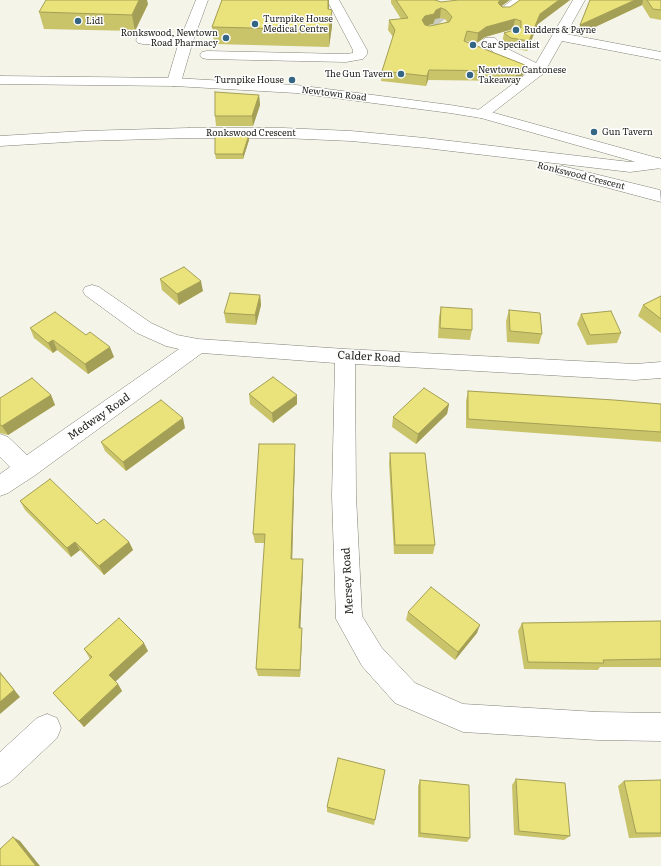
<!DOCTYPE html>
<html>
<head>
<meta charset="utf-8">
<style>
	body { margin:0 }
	canvas { display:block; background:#f4f4e8 }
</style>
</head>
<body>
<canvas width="661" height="866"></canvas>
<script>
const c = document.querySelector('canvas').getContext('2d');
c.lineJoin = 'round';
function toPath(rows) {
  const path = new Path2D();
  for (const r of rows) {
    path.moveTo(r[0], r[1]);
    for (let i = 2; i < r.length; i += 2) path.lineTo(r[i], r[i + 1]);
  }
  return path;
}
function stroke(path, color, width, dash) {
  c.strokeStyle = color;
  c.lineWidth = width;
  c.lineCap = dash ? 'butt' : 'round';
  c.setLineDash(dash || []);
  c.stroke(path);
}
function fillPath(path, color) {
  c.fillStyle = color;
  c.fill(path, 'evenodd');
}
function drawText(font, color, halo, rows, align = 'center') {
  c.font = font + ' Literata,serif';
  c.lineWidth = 3;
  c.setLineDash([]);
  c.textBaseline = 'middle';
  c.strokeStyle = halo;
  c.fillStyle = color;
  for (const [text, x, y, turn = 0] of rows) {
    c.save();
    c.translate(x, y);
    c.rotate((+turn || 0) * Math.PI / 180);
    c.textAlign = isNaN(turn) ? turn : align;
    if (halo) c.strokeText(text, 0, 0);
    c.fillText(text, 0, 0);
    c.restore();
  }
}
const minorTunnel = toPath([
	[433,14,440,23]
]);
const minor = toPath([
	[196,0,208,0,193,41,181,82,179,85,174,86,169,85,167,82,178,45,143,44,138,43,136,40,138,37,143,36,181,37,196,0],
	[327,0,339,0,367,50,367,54,363,59,346,62,207,59,202,58,200,55,202,52,207,51,346,54,353,53,353,50,327,0],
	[512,0,525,0,516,10,508,15,500,15,498,12,500,9,512,0],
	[573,0,585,0,566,34,661,52,661,60,562,41,544,73,487,117,482,118,477,117,475,114,477,111,530,71,494,53,483,41,485,38,495,38,504,47,536,63,573,0],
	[189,128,283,128,351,131,425,138,630,162,660,158,661,168,630,172,425,148,351,141,283,138,189,138,84,141,0,146,0,136,84,131,189,128],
	[562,166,660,190,661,202,556,174,554,171,556,168,562,166],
	[92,285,99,287,151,323,177,335,198,339,345,349,635,364,661,362,661,378,635,380,355,364,356,496,362,616,382,648,415,683,463,704,598,712,661,713,661,741,598,740,463,732,395,703,362,666,336,619,332,496,335,363,202,353,34,476,8,493,0,496,0,474,10,467,0,457,0,434,8,437,27,455,179,349,166,346,137,333,85,295,83,291,85,287,92,285],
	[47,714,57,718,61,728,57,738,10,782,0,787,0,752,37,718,47,714]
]);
const major = toPath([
	[0,76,174,78,296,85,450,105,487,111,661,159,661,169,481,118,450,113,296,93,174,86,0,84,0,76]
]);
const wall = toPath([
	[222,0,329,0,329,9,332,26,329,47,214,44,212,27],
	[391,0,435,0,441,2,501,6,502,7,510,7,520,0,570,0,538,24,527,51,510,48,502,43,504,33,516,29,513,29,485,37,477,43,465,41,525,65,523,75,515,81,428,80,426,86,381,81,382,71,393,37,388,30,389,20,401,19,391,3],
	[440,18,445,19,447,22,430,26,426,25,433,24,435,19],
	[590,0,661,0,661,20,650,18,642,5,578,35,580,25],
	[148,4,135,31,44,29,39,12],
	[259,95,260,105,253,126,216,126,215,116],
	[249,140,243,159,216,159,215,154],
	[160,279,203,291,179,305,162,290],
	[260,295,261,305,256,325,226,323,224,313],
	[661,296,661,333,638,316,643,305],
	[441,307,472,330,470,340,438,338,439,317],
	[509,310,542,334,539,344,507,342,506,321],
	[581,314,621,333,617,343,587,345,577,324],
	[30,328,114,357,88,374,57,350,53,353,34,338],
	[468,391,661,404,661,442,466,428,466,401],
	[249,394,297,404,273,423,250,404],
	[51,395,55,405,8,435,0,433,0,398],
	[449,404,447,414,416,444,392,427,393,417],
	[185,428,126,471,105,451,101,442],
	[295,444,295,453,292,559,303,559,303,567,300,628,302,628,302,636,300,677,258,676,256,669,265,543,255,543,253,534],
	[390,453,435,545,433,554,394,554,389,463],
	[20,501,97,524,129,542,133,550,104,575,80,550,71,557,25,510],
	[408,612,477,633,455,660,406,620],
	[661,621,661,667,600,667,598,670,524,669,518,631,522,623],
	[84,649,148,651,115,681,118,684,122,691,84,727,53,693,90,659],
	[385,770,374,825,327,812,327,807],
	[516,779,570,836,564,840,514,835,512,785],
	[420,780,470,838,467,842,418,837,418,786],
	[661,780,661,837,629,838,618,786,624,781]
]);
const shadedWall = toPath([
	[139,0,147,0,148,4,135,31,132,15],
	[328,0,329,0,329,7,328,26],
	[500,0,510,0,499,8,498,3],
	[559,0,570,0,538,24,527,51,529,41,540,14],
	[635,0,643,0,642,5,578,35,580,25],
	[441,8,440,18,435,19,433,24,424,26,422,20,425,16,436,10],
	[332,10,332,26,329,47,329,30],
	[515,19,513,29,485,37,477,43,478,33,486,27],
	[525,65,523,75,515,81,517,71],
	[429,70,428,80,426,86,427,76],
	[259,95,260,105,253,126,252,116],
	[249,134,249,140,243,159,243,154],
	[201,281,203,291,179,305,177,294],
	[260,295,261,305,256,325,255,315],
	[53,340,57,350,53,353,48,343],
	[110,347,114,357,88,374,85,364],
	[51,395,55,405,8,435,2,426],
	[297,395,297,404,273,423,272,413],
	[449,404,447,414,416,444,418,434],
	[183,418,185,428,126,471,123,462],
	[295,444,295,453,292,567,291,559],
	[75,542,80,550,71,557,67,548],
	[129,542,133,550,104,575,99,566],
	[303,559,303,567,300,636,299,628],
	[480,625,477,633,455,660,458,652],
	[302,628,302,636,300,677,300,670],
	[144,643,148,651,114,683,109,675],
	[0,672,20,697,0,714],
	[118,684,122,691,84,727,79,721],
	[13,837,20,841,40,866,36,866]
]);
const building = toPath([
	[46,0,139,0,132,15,39,12,46,0],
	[222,0,328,0,328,9,332,10,329,30,212,27,222,0],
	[396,0,435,0,441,2,458,0,500,0,498,3,502,7,510,7,520,0,559,0,540,14,529,41,511,38,504,33,521,28,521,21,515,19,486,27,478,33,467,31,464,41,525,65,517,71,429,70,427,76,382,71,395,30,389,20,408,18,396,0],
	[441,8,446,10,452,17,449,22,430,26,425,25,422,20,425,16,434,14,436,10,441,8],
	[590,0,635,0,580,25,590,0],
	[647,0,661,0,661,10,653,9,647,0],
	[215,92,259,95,252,116,215,116,215,92],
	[215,134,249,134,243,154,215,154,215,134],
	[184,267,201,281,177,294,160,279,184,267],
	[230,293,260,295,255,315,224,313,230,293],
	[661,296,661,319,643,305,661,296],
	[441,307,472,309,472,330,440,328,441,307],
	[509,310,540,313,542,334,510,331,509,310],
	[611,311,621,333,590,335,581,314,611,311],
	[55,312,86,335,90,332,110,347,85,364,53,340,48,343,30,328,55,312],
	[273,377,297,395,272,413,249,394,273,377],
	[32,378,51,395,2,426,0,425,0,398,32,378],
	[424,388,449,404,418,434,393,417,424,388],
	[468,391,614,400,661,404,661,432,468,419,468,391],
	[161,400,183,418,123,462,101,442,161,400],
	[259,444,295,444,291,559,303,559,299,628,302,628,300,670,256,669,265,534,253,534,259,444],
	[390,453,425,453,435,545,395,545,390,453],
	[50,479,97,524,104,519,129,542,99,566,75,542,67,548,20,501,50,479],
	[431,587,480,625,458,652,408,612,431,587],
	[119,618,144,643,109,675,118,684,79,721,53,693,92,657,84,649,119,618],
	[661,621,661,659,603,660,604,663,528,662,522,623,661,621],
	[0,673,14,690,0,702,0,673],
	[338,758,385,770,375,820,327,807,338,758],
	[516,779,565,783,570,836,519,831,516,779],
	[420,780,469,785,470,838,420,833,420,780],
	[661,780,661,833,636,833,624,781,661,780],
	[13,837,36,866,0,866,0,849,13,837]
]);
const markers = [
	[78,21,4,"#346684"],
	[255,24,4,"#346684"],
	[516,30,4,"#346684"],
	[226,38,4,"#346684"],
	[473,45,4,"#346684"],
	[401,74,4,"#346684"],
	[470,75,4,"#346684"],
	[292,80,4,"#346684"],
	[594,132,4,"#346684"]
];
const farPoinames = [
	["Turnpike House",263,19],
	["Medical Centre",263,29],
	["Lidl",86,21],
	["Rudders & Payne",524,30],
	["Ronkswood, Newtown",218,33,"right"],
	["Road Pharmacy",218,43,"right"],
	["Car Specialist",481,45],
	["Newtown Cantonese",478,70],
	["Takeaway",478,80],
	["The Gun Tavern",393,74,"right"],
	["Turnpike House",284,80,"right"],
	["Gun Tavern",602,132]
];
const farStreetnames = [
	["Newtown Road",334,94,7],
	["Ronkswood Crescent",251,133],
	["Ronkswood Crescent",581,176,14]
];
const streetNames = [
	["Calder Road",369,357,3],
	["Medway Road",99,417,-35],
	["Mersey Road",348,581,-93]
];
stroke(minorTunnel, '#cacac0', 14, [14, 7]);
stroke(minor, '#828278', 1);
stroke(major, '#828278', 1);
fillPath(minor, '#fff');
fillPath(major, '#fff');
fillPath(wall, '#c9c36a');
fillPath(shadedWall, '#a49f56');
fillPath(building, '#eae37b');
stroke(building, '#a49f56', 1);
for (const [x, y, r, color] of markers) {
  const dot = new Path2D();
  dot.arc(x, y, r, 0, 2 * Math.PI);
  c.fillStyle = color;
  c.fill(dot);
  stroke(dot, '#fff', 1.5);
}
drawText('9px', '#23231f', '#fff', farPoinames, 'left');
drawText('9px', '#23231f', '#fff', farStreetnames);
drawText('11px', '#23231f', '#fff', streetNames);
</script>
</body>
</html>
